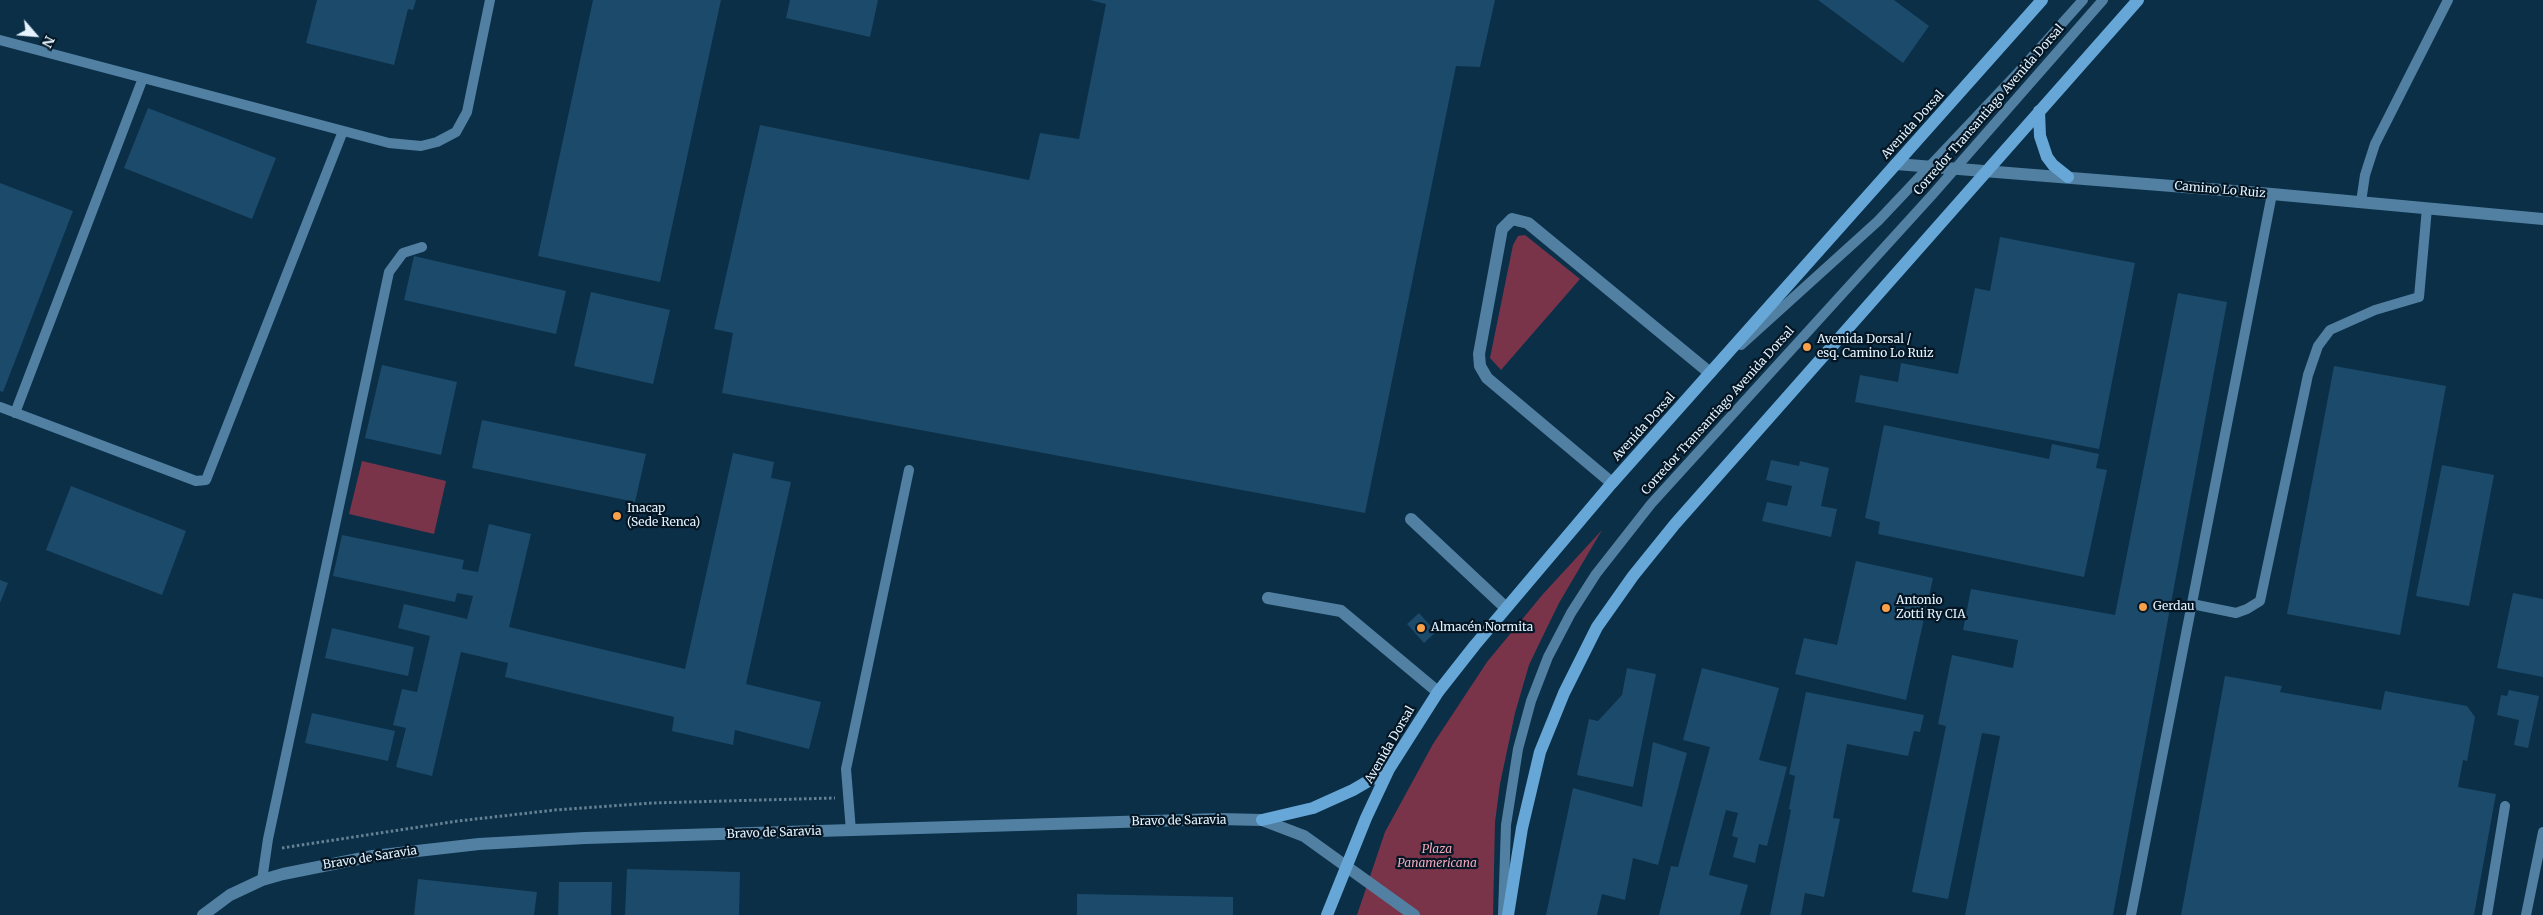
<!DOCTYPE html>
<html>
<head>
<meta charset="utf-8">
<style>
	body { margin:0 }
	#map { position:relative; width:2543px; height:915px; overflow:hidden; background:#0b2f47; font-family:Merriweather,serif }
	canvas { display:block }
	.north { position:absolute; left:10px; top:10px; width:50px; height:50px; -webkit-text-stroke:4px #041624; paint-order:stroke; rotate:117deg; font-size:14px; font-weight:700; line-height:20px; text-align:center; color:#e4f3ff }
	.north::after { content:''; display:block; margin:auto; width:18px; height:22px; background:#e4f3ff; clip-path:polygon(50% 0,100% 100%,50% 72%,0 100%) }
</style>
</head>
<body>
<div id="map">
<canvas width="2543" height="915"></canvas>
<div class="north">N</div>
</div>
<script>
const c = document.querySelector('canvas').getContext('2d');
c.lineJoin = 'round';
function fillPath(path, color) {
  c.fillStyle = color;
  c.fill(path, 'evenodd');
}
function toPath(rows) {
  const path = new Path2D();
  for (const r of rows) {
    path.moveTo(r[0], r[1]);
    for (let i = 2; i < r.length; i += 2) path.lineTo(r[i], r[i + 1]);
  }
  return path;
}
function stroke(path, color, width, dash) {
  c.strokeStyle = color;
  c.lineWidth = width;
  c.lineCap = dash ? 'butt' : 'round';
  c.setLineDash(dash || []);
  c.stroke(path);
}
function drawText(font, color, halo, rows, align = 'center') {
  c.font = font + ' Merriweather,serif';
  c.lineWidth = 4.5;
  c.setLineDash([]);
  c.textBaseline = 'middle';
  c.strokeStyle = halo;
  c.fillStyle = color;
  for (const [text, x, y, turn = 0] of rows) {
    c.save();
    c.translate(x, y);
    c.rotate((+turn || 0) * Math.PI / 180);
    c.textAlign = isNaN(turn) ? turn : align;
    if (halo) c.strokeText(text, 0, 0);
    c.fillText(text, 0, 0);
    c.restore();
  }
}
const green = toPath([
	[1525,235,1580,279,1501,370,1490,358,1513,245,1518,236],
	[362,461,446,481,434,534,349,514],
	[1602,530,1559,603,1540,642,1529,665,1515,713,1500,784,1495,822,1493,915,1357,915,1385,832,1433,744,1487,662,1543,594]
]);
const building = toPath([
	[317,0,416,0,413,10,408,9,394,65,306,43],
	[593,0,721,0,660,282,538,256],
	[790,0,878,0,870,37,786,18],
	[1090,0,1495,0,1480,67,1456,66,1365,513,722,393,733,333,714,329,760,125,1029,180,1040,133,1079,139,1106,4],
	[1818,0,1894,0,1929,26,1903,63],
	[148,108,276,158,252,219,124,168],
	[0,183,73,211,3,392,0,391],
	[2000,237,2135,263,2099,449,1855,402,1860,375,1898,382,1901,363,1958,374,1975,288,1990,291],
	[414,256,566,291,556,334,404,300],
	[591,292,670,310,653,384,574,366],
	[2178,293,2227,302,2113,915,1965,915,2000,736,1982,733,1948,899,1912,892,1946,726,1938,724,1952,655,2013,668,2018,640,1963,630,1971,589,2115,615],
	[382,365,457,382,441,455,365,438],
	[2334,366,2446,386,2400,635,2287,614],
	[482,420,646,454,635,502,472,468],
	[1884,425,2049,459,2052,444,2099,454,2096,468,2107,470,2084,577,1878,534,1880,522,1865,518],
	[733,453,774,462,771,478,791,482,746,684,821,702,809,749,735,730,733,745,672,731,674,717,505,677,508,663,461,652,432,776,396,767,406,728,393,725,402,689,417,692,430,636,398,628,404,604,467,619,473,596,457,593,455,602,333,576,342,535,464,560,462,569,478,572,489,524,531,534,509,627,685,669],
	[1771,460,1799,466,1800,461,1829,468,1821,506,1837,509,1831,537,1762,521,1767,502,1787,506,1792,486,1766,480],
	[2442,465,2494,475,2469,606,2416,596],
	[71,486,186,531,162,595,46,550],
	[1856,561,1933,578,1906,700,1795,674,1804,638,1837,645],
	[0,580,8,583,0,603],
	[2513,593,2543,599,2543,677,2497,668],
	[1419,613,1436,632,1424,643,1407,624],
	[332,628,414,647,408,676,325,658],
	[1627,668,1656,674,1633,787,1577,775,1589,719,1598,721,1622,695],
	[1702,668,1779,688,1759,760,1787,767,1767,846,1759,844,1755,863,1733,857,1738,838,1732,836,1738,813,1726,810,1709,875,1748,885,1740,915,1659,915,1671,866,1678,867,1710,747,1683,740],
	[2225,676,2282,686,2280,692,2381,710,2385,691,2467,706,2475,717,2467,761,2463,760,2458,787,2496,794,2474,915,2181,915],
	[2509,690,2539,696,2528,748,2514,745,2519,720,2497,715,2501,695,2507,696],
	[1806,692,1924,715,1920,732,1914,731,1908,756,1847,744,1833,818,1840,819,1824,897,1805,893,1801,915,1770,915,1791,810,1789,809,1795,776,1789,774],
	[312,713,395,731,388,761,305,743],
	[1653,742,1687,753,1658,865,1633,858,1625,900,1602,894,1597,915,1546,915,1573,788,1642,807],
	[627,869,740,872,739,915,625,915],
	[418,879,537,892,534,915,414,915],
	[559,882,612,882,611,915,558,915],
	[1077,894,1233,897,1233,915,1077,915]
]);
const path = toPath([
	[282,848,458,821,555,810,652,803,835,798]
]);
const service = toPath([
	[0,40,389,143,421,146,437,142,456,132,467,112,490,0],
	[2361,202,2365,175,2375,144,2448,0],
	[1741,345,1878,221,2014,77,2083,0],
	[0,407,196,481,206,480,343,131],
	[15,413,143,78],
	[2192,604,2236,613,2247,609,2260,601,2308,375,2318,346,2330,330,2375,310,2419,297,2427,208],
	[851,831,846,769,909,470],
	[262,880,268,839,389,272,403,253,422,247],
	[1503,915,1506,825,1518,749,1531,701,1548,657,1571,613,1596,574,1651,504,1933,194,2103,0],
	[2131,915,2272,194],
	[2487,915,2505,806],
	[2526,915,2543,832]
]);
const minor = toPath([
	[1896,164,2272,194,2543,219],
	[1612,483,1487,378,1480,366,1479,354,1502,229,1512,219,1528,223,1710,373],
	[1411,519,1506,608],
	[1268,598,1341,611,1438,692],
	[203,915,230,895,262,880,283,874,373,856,479,844,585,838,1219,819,1262,820,1304,836,1414,915]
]);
const primary = toPath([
	[2039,111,2040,136,2047,157,2053,165,2068,177],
	[1262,820,1313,808,1353,790,1389,769],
	[1327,915,1366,818,1389,769,1438,692,1475,645,1612,483,2042,0],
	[1508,915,1522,828,1540,752,1564,693,1597,627,1633,576,1675,524,2138,0]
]);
const markers = [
	[1807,347,5,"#f8a14a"],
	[617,516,5,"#f8a14a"],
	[2143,607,5,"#f8a14a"],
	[1886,608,5,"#f8a14a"],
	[1421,628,5,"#f8a14a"]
];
const streetNames = [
	["Corredor Transantiago Avenida Dorsal",1989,110,-49],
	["Avenida Dorsal",1913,125,-48],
	["Camino Lo Ruiz",2220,190,5],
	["Corredor Transantiago Avenida Dorsal",1718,411,-48],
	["Avenida Dorsal",1644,427,-48],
	["Avenida Dorsal",1390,745,-60],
	["Bravo de Saravia",1179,821,-1],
	["Bravo de Saravia",774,833,-2],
	["Bravo de Saravia",370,858,-9]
];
const poiNames = [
	["Avenida Dorsal /",1817,340],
	["esq. Camino Lo Ruiz",1817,354],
	["Inacap",627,509],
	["(Sede Renca)",627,523],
	["Antonio",1896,601],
	["Zotti Ry CIA",1896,615],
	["Gerdau",2153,607],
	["Almacén Normita",1431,628]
];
const parkNames = [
	["Plaza",1437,850],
	["Panamericana",1437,864]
];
fillPath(green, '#7a344a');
fillPath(building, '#1c4a6a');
stroke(path, '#658194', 3, [2.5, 2.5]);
stroke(service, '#5280a3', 10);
stroke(minor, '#5280a3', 12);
stroke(primary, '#66a7d8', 12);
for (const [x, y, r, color] of markers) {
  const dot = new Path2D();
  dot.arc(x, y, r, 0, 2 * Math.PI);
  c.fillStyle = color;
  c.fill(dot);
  stroke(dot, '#041624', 2);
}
drawText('12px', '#e4f3ff', '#041624', streetNames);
drawText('12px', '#e4f3ff', '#041624', poiNames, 'left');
drawText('italic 12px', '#f3a8bb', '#041624', parkNames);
</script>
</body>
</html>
